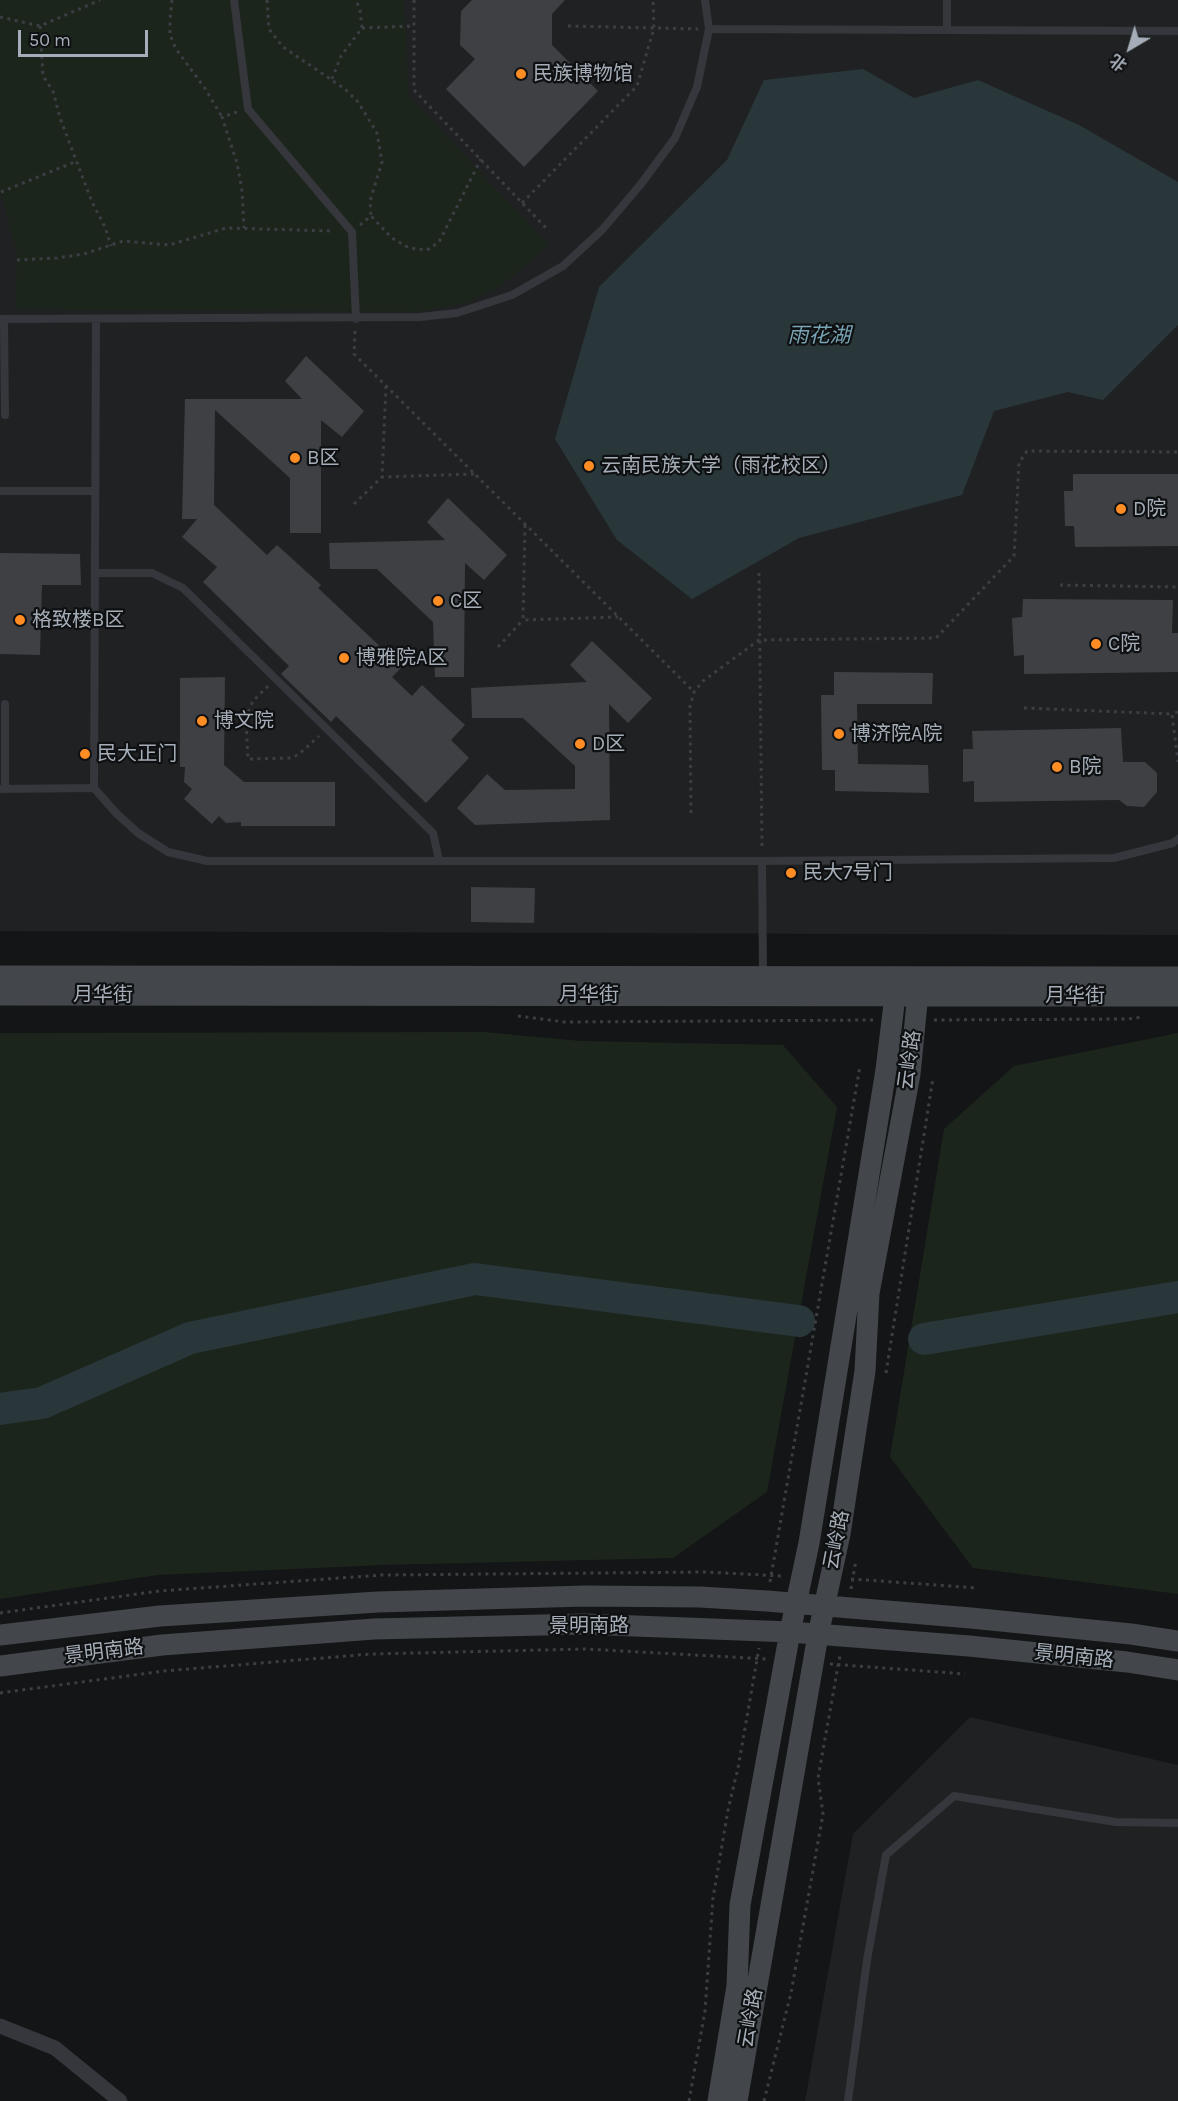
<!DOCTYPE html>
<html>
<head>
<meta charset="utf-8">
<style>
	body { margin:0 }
	#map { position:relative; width:1178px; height:2101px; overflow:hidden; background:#141516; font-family:Karla,"Noto Sans SC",sans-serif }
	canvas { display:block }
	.north { position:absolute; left:1100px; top:18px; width:60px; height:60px; -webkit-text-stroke:4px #0f1011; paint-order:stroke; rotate:218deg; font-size:16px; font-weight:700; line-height:24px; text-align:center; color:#a5aeb8 }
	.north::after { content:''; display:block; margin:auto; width:21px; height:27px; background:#a5aeb8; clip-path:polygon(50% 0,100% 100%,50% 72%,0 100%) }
	.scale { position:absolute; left:18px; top:30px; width:130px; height:27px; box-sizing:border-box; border:3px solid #a5aeb8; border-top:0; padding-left:8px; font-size:18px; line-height:21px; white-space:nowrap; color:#a5aeb8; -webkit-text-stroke:4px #0f1011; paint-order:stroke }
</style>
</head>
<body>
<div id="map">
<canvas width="1178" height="2101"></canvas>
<div class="north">北</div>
<div class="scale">50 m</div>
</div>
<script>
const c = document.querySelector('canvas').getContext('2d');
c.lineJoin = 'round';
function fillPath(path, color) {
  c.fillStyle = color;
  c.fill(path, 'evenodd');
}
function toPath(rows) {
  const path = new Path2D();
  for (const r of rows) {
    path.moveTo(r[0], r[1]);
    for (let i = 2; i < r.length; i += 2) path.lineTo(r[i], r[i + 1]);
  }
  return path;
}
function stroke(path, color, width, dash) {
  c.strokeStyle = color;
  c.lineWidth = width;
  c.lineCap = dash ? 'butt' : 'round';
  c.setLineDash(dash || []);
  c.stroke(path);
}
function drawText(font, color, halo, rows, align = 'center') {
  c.font = font + ' Karla,"Noto Sans SC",sans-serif';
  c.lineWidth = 4.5;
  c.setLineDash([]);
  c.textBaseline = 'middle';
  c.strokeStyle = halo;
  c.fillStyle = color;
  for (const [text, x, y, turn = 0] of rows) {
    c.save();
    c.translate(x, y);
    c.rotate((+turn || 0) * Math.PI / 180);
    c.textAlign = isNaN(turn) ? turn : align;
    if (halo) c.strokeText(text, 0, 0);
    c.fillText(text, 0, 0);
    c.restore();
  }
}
const built = toPath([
	[0,0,1178,0,1178,935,0,931],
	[970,1717,1178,1765,1178,2101,805,2101,853,1834]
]);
const green = toPath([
	[0,0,404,0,409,96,549,245,501,286,463,304,416,312,15,309,17,252,0,190],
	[484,1032,581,1041,783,1045,837,1107,767,1492,673,1558,383,1565,158,1575,0,1599,0,1033],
	[1178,1033,1178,1594,973,1568,890,1457,944,1129,1014,1066]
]);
const water = toPath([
	[863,69,914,98,978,80,1079,125,1178,182,1178,325,1103,400,1068,392,994,411,962,495,799,538,692,599,617,540,555,439,599,287,727,160,764,80]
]);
const river = toPath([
	[924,1339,1178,1297],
	[0,1409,42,1403,190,1338,475,1279,799,1321]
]);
const building = toPath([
	[472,0,565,0,552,14,552,45,598,91,524,167,446,89,475,59,460,45,461,11],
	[306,356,364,411,342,437,321,420,321,533,290,533,290,478,215,410,214,505,267,555,277,545,321,585,318,588,402,667,392,677,412,696,422,685,465,725,451,740,469,758,426,803,336,716,331,722,281,674,289,666,203,582,217,567,182,537,197,519,182,519,185,399,302,399,285,381],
	[1073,474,1178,474,1178,546,1075,547,1074,526,1065,526,1064,491,1073,491],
	[448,498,507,555,484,580,465,563,464,677,435,677,433,622,377,569,330,569,329,543,445,540,427,522],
	[0,553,80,554,81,585,42,585,40,655,0,654],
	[1023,599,1173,600,1172,633,1178,633,1178,672,1024,674,1024,655,1014,656,1012,618,1022,617],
	[592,641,652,698,628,723,609,704,610,820,475,825,457,808,487,774,505,790,575,789,575,766,523,718,472,718,471,688,587,682,570,665],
	[834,672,933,673,932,704,857,704,858,764,928,765,929,793,835,791,835,770,822,770,821,695,834,695],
	[225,677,224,765,244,782,335,782,335,826,241,826,241,822,226,823,219,816,212,824,184,799,192,789,184,782,185,767,180,767,180,678],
	[1121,728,1123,762,1145,762,1157,773,1157,792,1144,807,1127,806,1119,800,974,802,974,781,963,782,963,749,973,749,972,731],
	[471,887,535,888,534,923,471,922]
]);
const path = toPath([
	[172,0,170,19,170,35,176,49,206,90,222,117],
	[267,0,269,29,283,47,345,89,358,102,377,133,382,162,370,201,371,216],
	[414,0,414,90,549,231],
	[0,17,40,26,100,0],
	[40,26,43,76,53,91,60,118,92,202,105,227,111,246],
	[568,26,698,29],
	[362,28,414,26],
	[332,79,341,56,362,28,360,10,356,0],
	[237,112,222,117,237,163,242,191,244,228],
	[1,192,77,161],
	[522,203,637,86,654,28,653,0],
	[360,225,371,216,392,238,409,248,427,250,439,242,481,159],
	[17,260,57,258,84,254,123,241,169,245,226,228,334,231],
	[355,331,354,354,694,692],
	[386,386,382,477,475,474],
	[354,504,382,477],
	[525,525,523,620,618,617],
	[759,573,762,850],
	[1060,585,1178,587],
	[498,647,523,620],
	[268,686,253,701,248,712,246,722,248,759,289,758,298,755,319,736],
	[1024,708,1172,714],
	[1178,712,1172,714,1178,762],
	[691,813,690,706,694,692,703,681,759,640,936,638,1014,556,1019,463,1027,451,1178,452],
	[518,1016,565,1022,874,1020],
	[934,1020,1128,1019,1143,1017],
	[886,1373,933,1078],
	[851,1579,978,1588],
	[770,1582,860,1066],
	[851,1589,856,1560],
	[0,1613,159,1591,382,1575,705,1572,782,1576],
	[830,1664,965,1674],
	[0,1693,164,1671,371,1654,586,1649,767,1659],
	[689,2101,705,2011,713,1898,728,1810,738,1768,759,1648],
	[764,2101,791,1993,823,1814,818,1778,840,1655]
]);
const lane = toPath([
	[234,0,248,109,352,232,356,319],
	[947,0,947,29],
	[709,29,1178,31],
	[0,319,420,317,457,313,512,295,563,266,602,230,641,184,675,138,697,87,709,29,705,0],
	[4,319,5,415],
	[96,320,94,788,116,813,138,833,168,852,207,861,762,861,1114,858,1173,843,1178,839],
	[0,491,95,491],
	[95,573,152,573,183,588,433,833,439,860],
	[5,704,5,789],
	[0,789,94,788],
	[762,861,763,974],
	[848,2101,867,1960,886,1855,954,1796,1116,1822,1178,1823]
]);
const street = toPath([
	[0,2026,55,2048,120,2101]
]);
const secondary = toPath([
	[0,976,1178,977],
	[0,995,1178,996],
	[0,1635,160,1616,378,1602,585,1596,700,1597,767,1601,971,1618,1131,1634,1178,1641],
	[0,1666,162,1645,374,1629,584,1624,790,1632,969,1646,1127,1662,1178,1670],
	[718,2101,737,1986,740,1905,790,1632,809,1543,886,1070,895,996,895,983],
	[737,2101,818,1635,840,1534,865,1371,869,1293,910,1074,919,983]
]);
const markers = [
	[521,74,6,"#ff8d24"],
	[295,458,6,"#ff8d24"],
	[589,466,6,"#ff8d24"],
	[1121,509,6,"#ff8d24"],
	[438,601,6,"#ff8d24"],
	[20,620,6,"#ff8d24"],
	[1096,644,6,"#ff8d24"],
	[344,658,6,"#ff8d24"],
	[202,721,6,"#ff8d24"],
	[839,734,6,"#ff8d24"],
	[580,744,6,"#ff8d24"],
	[85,754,6,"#ff8d24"],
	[1057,767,6,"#ff8d24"],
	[791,873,6,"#ff8d24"]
];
const poiNames = [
	["民族博物馆",533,74],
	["B区",307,458],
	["云南民族大学（雨花校区）",601,466],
	["D院",1133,509],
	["C区",450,601],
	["格致楼B区",32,620],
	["C院",1108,644],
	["博雅院A区",356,658],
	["博文院",214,721],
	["博济院A院",851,734],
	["D区",592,744],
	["民大正门",97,754],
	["B院",1069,767],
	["民大7号门",803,873]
];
const streetNames = [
	["月华街",103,995],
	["月华街",589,995],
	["月华街",1075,996],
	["云岭路",910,1060,-82],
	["云岭路",837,1540,-79],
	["景明南路",589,1626],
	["景明南路",104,1652,-7],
	["景明南路",1074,1657,6],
	["云岭路",751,2018,-80]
];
const waterNames = [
	["雨花湖",819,336]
];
fillPath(built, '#202123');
fillPath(green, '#1c251c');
fillPath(water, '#29373b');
stroke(river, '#29373b', 32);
fillPath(building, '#3e4044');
stroke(path, '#3b3e43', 3, [3, 4.5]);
stroke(lane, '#35373c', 8);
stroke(street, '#35373c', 15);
stroke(secondary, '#43474c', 21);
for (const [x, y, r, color] of markers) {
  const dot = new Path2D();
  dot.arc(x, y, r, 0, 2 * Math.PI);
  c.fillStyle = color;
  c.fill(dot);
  stroke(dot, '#0f1011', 2);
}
drawText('20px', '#a5aeb8', '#0f1011', poiNames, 'left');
drawText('20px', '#a5aeb8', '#0f1011', streetNames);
drawText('italic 21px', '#78a5b6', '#0f1011', waterNames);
</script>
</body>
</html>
